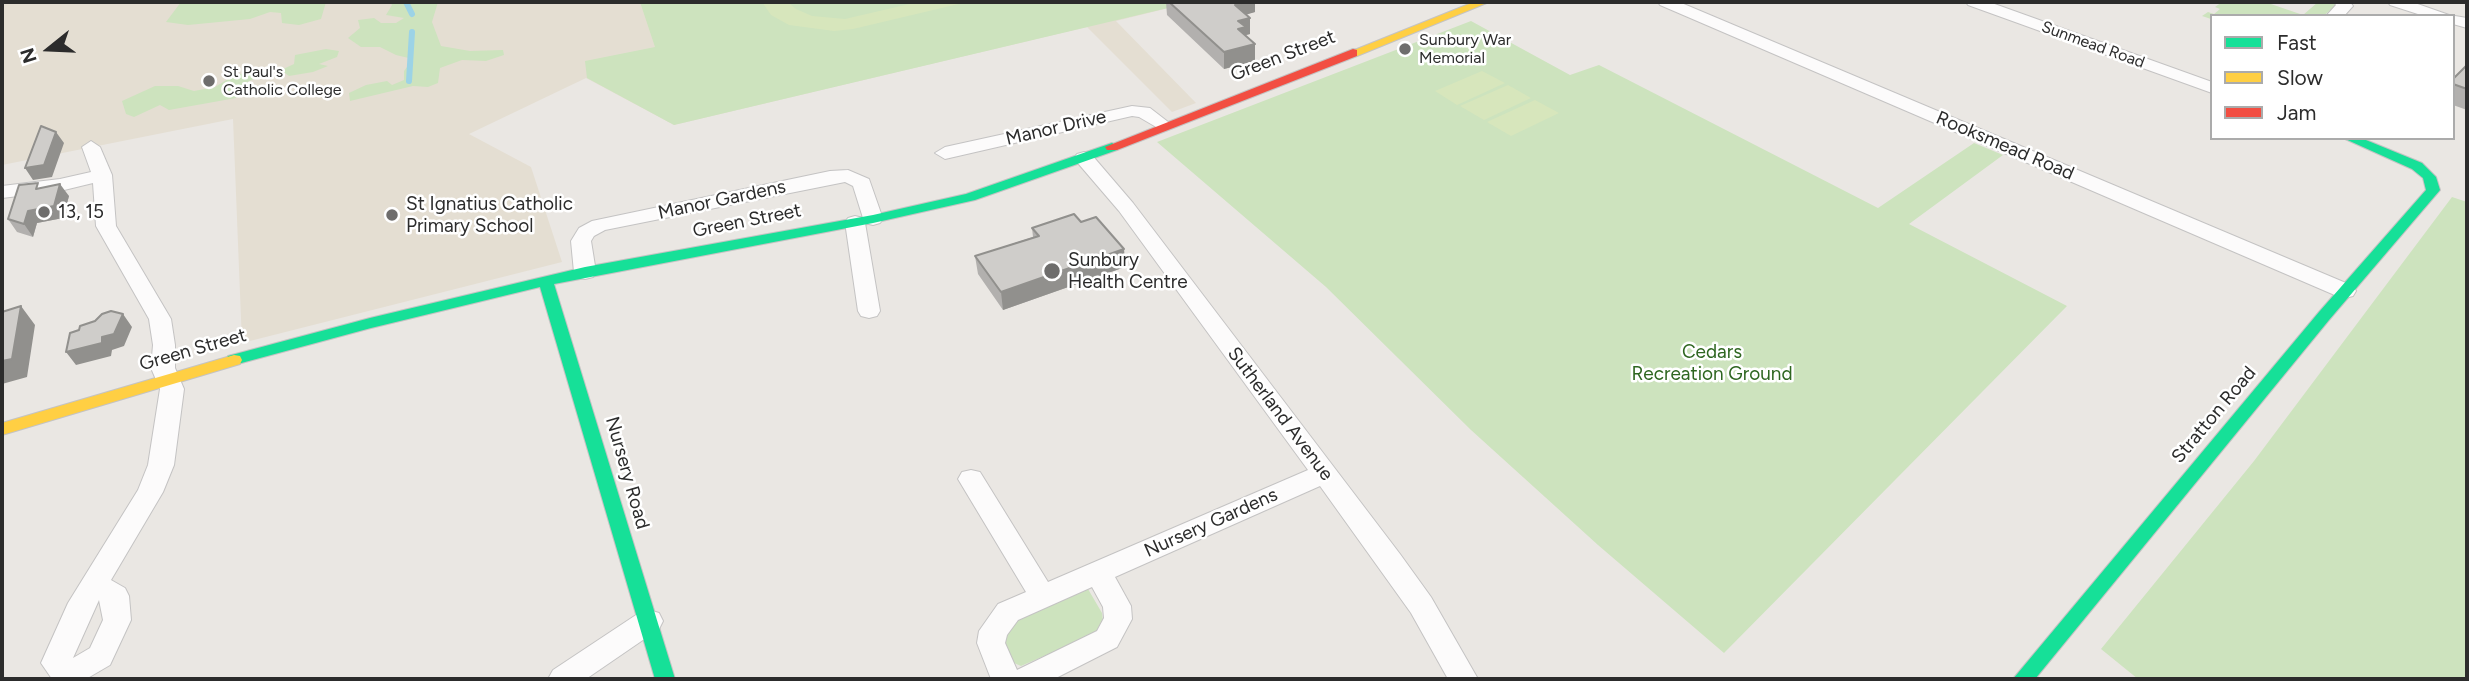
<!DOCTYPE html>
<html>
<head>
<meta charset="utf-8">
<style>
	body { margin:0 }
	#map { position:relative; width:2469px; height:681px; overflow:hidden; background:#eae7e3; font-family:Figtree,sans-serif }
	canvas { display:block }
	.frame { position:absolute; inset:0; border:4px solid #2c2c2c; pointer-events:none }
	.legend { position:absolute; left:2210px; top:14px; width:245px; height:126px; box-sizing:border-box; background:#fff; border:2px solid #ababab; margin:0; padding:9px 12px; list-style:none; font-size:21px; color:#2c2c2c }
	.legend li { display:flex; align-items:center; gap:14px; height:35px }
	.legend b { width:35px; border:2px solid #ababab }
	.north { position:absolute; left:14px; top:14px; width:70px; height:70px; -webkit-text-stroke:5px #fff; paint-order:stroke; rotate:252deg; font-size:19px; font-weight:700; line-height:28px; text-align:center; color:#2c2c2c }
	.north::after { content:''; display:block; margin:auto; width:24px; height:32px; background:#2c2c2c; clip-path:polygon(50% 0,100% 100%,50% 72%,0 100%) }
</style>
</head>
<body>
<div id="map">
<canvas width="2469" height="681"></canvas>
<div class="frame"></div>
<ul class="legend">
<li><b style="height:9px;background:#16e098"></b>Fast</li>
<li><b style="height:9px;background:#ffcf43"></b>Slow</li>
<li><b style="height:9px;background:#f24e42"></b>Jam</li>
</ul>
<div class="north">N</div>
</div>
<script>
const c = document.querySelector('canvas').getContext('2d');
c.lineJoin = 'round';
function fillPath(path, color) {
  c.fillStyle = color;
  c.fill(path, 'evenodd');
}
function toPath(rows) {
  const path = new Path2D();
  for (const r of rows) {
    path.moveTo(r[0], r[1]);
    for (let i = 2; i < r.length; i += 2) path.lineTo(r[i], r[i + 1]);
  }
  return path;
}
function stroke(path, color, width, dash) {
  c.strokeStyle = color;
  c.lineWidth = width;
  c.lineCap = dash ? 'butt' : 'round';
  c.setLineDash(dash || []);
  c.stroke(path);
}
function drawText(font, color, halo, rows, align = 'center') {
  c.font = font + ' Figtree,sans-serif';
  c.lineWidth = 5;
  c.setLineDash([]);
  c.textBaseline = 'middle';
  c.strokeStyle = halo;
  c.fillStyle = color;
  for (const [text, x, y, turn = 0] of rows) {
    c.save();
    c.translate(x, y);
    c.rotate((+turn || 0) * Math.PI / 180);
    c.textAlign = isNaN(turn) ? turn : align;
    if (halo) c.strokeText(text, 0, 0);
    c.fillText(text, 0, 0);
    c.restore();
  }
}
const education = toPath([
	[2,2,1187,2,1189,3,1116,21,1196,103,1172,112,1087,27,674,125,586,78,469,134,531,167,562,262,242,343,233,119,2,165]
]);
const green = toPath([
	[181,2,326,2,321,19,299,25,282,23,281,13,270,12,250,19,188,25,166,22],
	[390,2,438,2,432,22,441,46,470,51,503,50,504,55,486,61,462,60,440,68,438,83,428,87,413,86,350,101,349,93,366,85,387,81,392,85,404,80,404,71,413,59,396,55,380,47,361,47,348,38,360,28,358,20,374,18,381,23,396,23,404,18,386,15,392,5],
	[640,2,1187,2,1189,3,674,125,587,78,585,61,655,47],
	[2222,2,2265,2,2303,15,2318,2,2333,2,2336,6,2323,16,2212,16,2211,19,2202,16,2208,12,2214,14,2220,9,2215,7],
	[1471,21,1570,75,1599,65,1878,208,1974,143,2003,155,1909,224,2067,306,1724,653,1598,545,1471,430,1326,287,1157,142],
	[326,49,339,51,337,57,319,64,328,66,313,72,289,76,281,70,294,64,295,55],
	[253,71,259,76,240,86,236,98,169,110,160,105,134,117,126,114,122,101,155,86,178,86,194,91,215,87,233,76],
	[2452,197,2467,202,2467,679,2138,679,2101,649,2254,461],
	[1088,589,1102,613,1103,621,1100,632,1021,666,1005,659,1003,627,1007,623]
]);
const pitch = toPath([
	[762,2,788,2,796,9,812,16,845,19,918,2,967,2,853,29,834,31,789,25,771,15],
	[1482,71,1505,83,1457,105,1435,91],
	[1508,85,1531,98,1484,120,1460,106],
	[1535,100,1559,113,1511,136,1487,122]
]);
const stream = toPath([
	[406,2,412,14],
	[409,81,412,32]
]);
const street = toPath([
	[1658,2,1679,2,2353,286,2356,291,2353,296,2345,298,2337,296,1660,5,1658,2],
	[1966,2,1989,2,2212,82,2212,93,1968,5,1966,2],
	[2334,2,2350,2,2353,6,2344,16,2326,16,2336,5,2334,2],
	[2388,2,2412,2,2449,15,2467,18,2467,28,2453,24,2453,16,2424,16,2390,5,2388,2],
	[1132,106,1150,108,1172,125,1163,131,1139,117,1132,116,945,159,935,153,945,147,1132,106],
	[91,141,100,147,112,175,116,226,171,319,175,345,175,368,184,389,174,465,163,492,111,580,125,588,129,596,131,620,110,665,86,679,52,679,41,663,68,603,138,490,148,465,160,389,151,368,153,345,149,319,96,226,93,183,60,191,2,198,2,186,60,179,91,172,82,147,91,141],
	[99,600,103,620,90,648,73,658,99,600],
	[1084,152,1091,154,1133,203,1400,554,1431,597,1478,679,1448,679,1411,613,1320,486,1115,577,1131,606,1132,619,1117,647,1054,679,991,679,977,643,979,631,998,604,1026,592,958,479,962,472,971,470,980,472,1048,582,1308,470,1119,211,1077,162,1074,158,1077,154,1084,152],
	[1092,587,1103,607,1104,618,1097,631,1017,670,1005,643,1007,635,1018,620,1092,587],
	[848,170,869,179,883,219,880,223,873,225,865,223,880,311,877,316,869,318,861,316,858,311,845,222,848,218,855,216,863,218,853,186,845,182,605,230,594,236,591,241,596,272,593,277,585,279,577,277,574,272,571,241,579,228,592,221,830,171,848,170],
	[649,610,659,613,663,621,659,629,586,679,548,679,553,670,639,613,649,610]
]);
const fast = toPath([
	[2343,138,2361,138,2422,163,2436,177,2440,190,2329,320,2035,679,2013,679,2319,312,2426,190,2423,178,2412,169,2343,138],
	[1112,143,1119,147,1117,150,975,200,873,223,554,284,675,679,655,679,540,287,371,328,234,365,226,360,228,356,370,318,585,267,873,215,966,194,1112,143]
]);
const slow = toPath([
	[1474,2,1489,2,1357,56,1349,56,1347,53,1474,2],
	[234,355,240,356,242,360,240,364,2,435,2,423,234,355]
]);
const jam = toPath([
	[1353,49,1357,50,1357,56,1117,150,1107,150,1105,147,1353,49]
]);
const wall = toPath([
	[1166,2,1255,2,1255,12,1246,14,1250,34,1246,35,1255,61,1224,69,1167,15],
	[2467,65,2467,110,2453,105,2453,79],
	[42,188,69,196,63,218,37,223,33,237,17,232,8,219],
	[1081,222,1124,249,1125,267,1003,310,978,274,975,256,1033,237,1032,228]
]);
const shadedWall = toPath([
	[1239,2,1255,2,1255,12,1242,16,1235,5],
	[1250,18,1250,34,1246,35,1246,43,1238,45,1238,21],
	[1255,44,1255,61,1224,69,1224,52],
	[56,132,64,143,52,177,33,180,25,168],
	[60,184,69,196,63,218,37,223,33,237,24,224,28,211],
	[1124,249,1125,267,1003,310,1001,292],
	[21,306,35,325,27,377,2,384,2,361],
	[123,314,132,327,124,346,112,350,111,356,76,365,66,352,102,337]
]);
const building = toPath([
	[1169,2,1241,2,1242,3,1235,5,1250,18,1238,21,1246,27,1238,29,1255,44,1224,52,1169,2],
	[2467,65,2467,89,2453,84,2453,79,2467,65],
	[41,126,56,132,44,165,25,168,41,126],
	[38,183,36,189,60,184,54,206,28,211,24,224,8,219,19,185,38,183],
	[1074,214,1081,222,1096,217,1124,249,1001,292,975,256,1039,236,1032,228,1074,214],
	[21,306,12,359,2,361,2,312,21,306],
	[111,311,123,314,114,334,102,337,102,343,66,352,70,333,79,330,80,326,95,321,102,314,111,311]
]);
const markers = [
	[1405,49,7,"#6e6d6c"],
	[209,81,7,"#6e6d6c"],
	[44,212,7,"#6e6d6c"],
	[392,215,7,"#6e6d6c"],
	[1052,271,9,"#6e6d6c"]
];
const farPoinames = [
	["Sunbury War",1419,40],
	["Memorial",1419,58],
	["St Paul's",223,72],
	["Catholic College",223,90]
];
const farStreetnames = [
	["Sunmead Road",2093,45,20]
];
const streetNames = [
	["Green Street",1283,56,-21],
	["Manor Drive",1056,128,-13],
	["Rooksmead Road",2005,146,23],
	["Manor Gardens",722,200,-12],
	["Green Street",747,221,-11],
	["Green Street",193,350,-16],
	["Sutherland Avenue",1280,414,53],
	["Stratton Road",2214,415,-50],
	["Nursery Road",627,473,74],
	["Nursery Gardens",1211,523,-24]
];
const poiNames = [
	["St Ignatius Catholic",406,204],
	["Primary School",406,226],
	["13, 15",58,212],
	["Sunbury",1068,260],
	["Health Centre",1068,282]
];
const parkNames = [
	["Cedars",1712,352],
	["Recreation Ground",1712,374]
];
fillPath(education, '#e4ded2');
fillPath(green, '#cde3be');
fillPath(pitch, '#d7e6bc');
stroke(stream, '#9cd3e6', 6);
stroke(street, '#c4c3c3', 2);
stroke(fast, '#c4c3c3', 2);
stroke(slow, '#c4c3c3', 2);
stroke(jam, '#c4c3c3', 2);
fillPath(street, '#fcfbfb');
fillPath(fast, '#16e098');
fillPath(slow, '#ffcf43');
fillPath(jam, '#f24e42');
fillPath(wall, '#b2b0ae');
fillPath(shadedWall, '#91908d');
fillPath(building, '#cfcdca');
stroke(building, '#91908d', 2);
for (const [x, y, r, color] of markers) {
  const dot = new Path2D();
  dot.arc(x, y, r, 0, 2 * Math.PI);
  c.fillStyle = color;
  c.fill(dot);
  stroke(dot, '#fff', 2.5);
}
drawText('16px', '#2c2c2c', '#fff', farPoinames, 'left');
drawText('16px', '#2c2c2c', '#fff', farStreetnames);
drawText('19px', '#2c2c2c', '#fff', streetNames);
drawText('19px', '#2c2c2c', '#fff', poiNames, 'left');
drawText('19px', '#2e6620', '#fff', parkNames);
</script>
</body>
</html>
